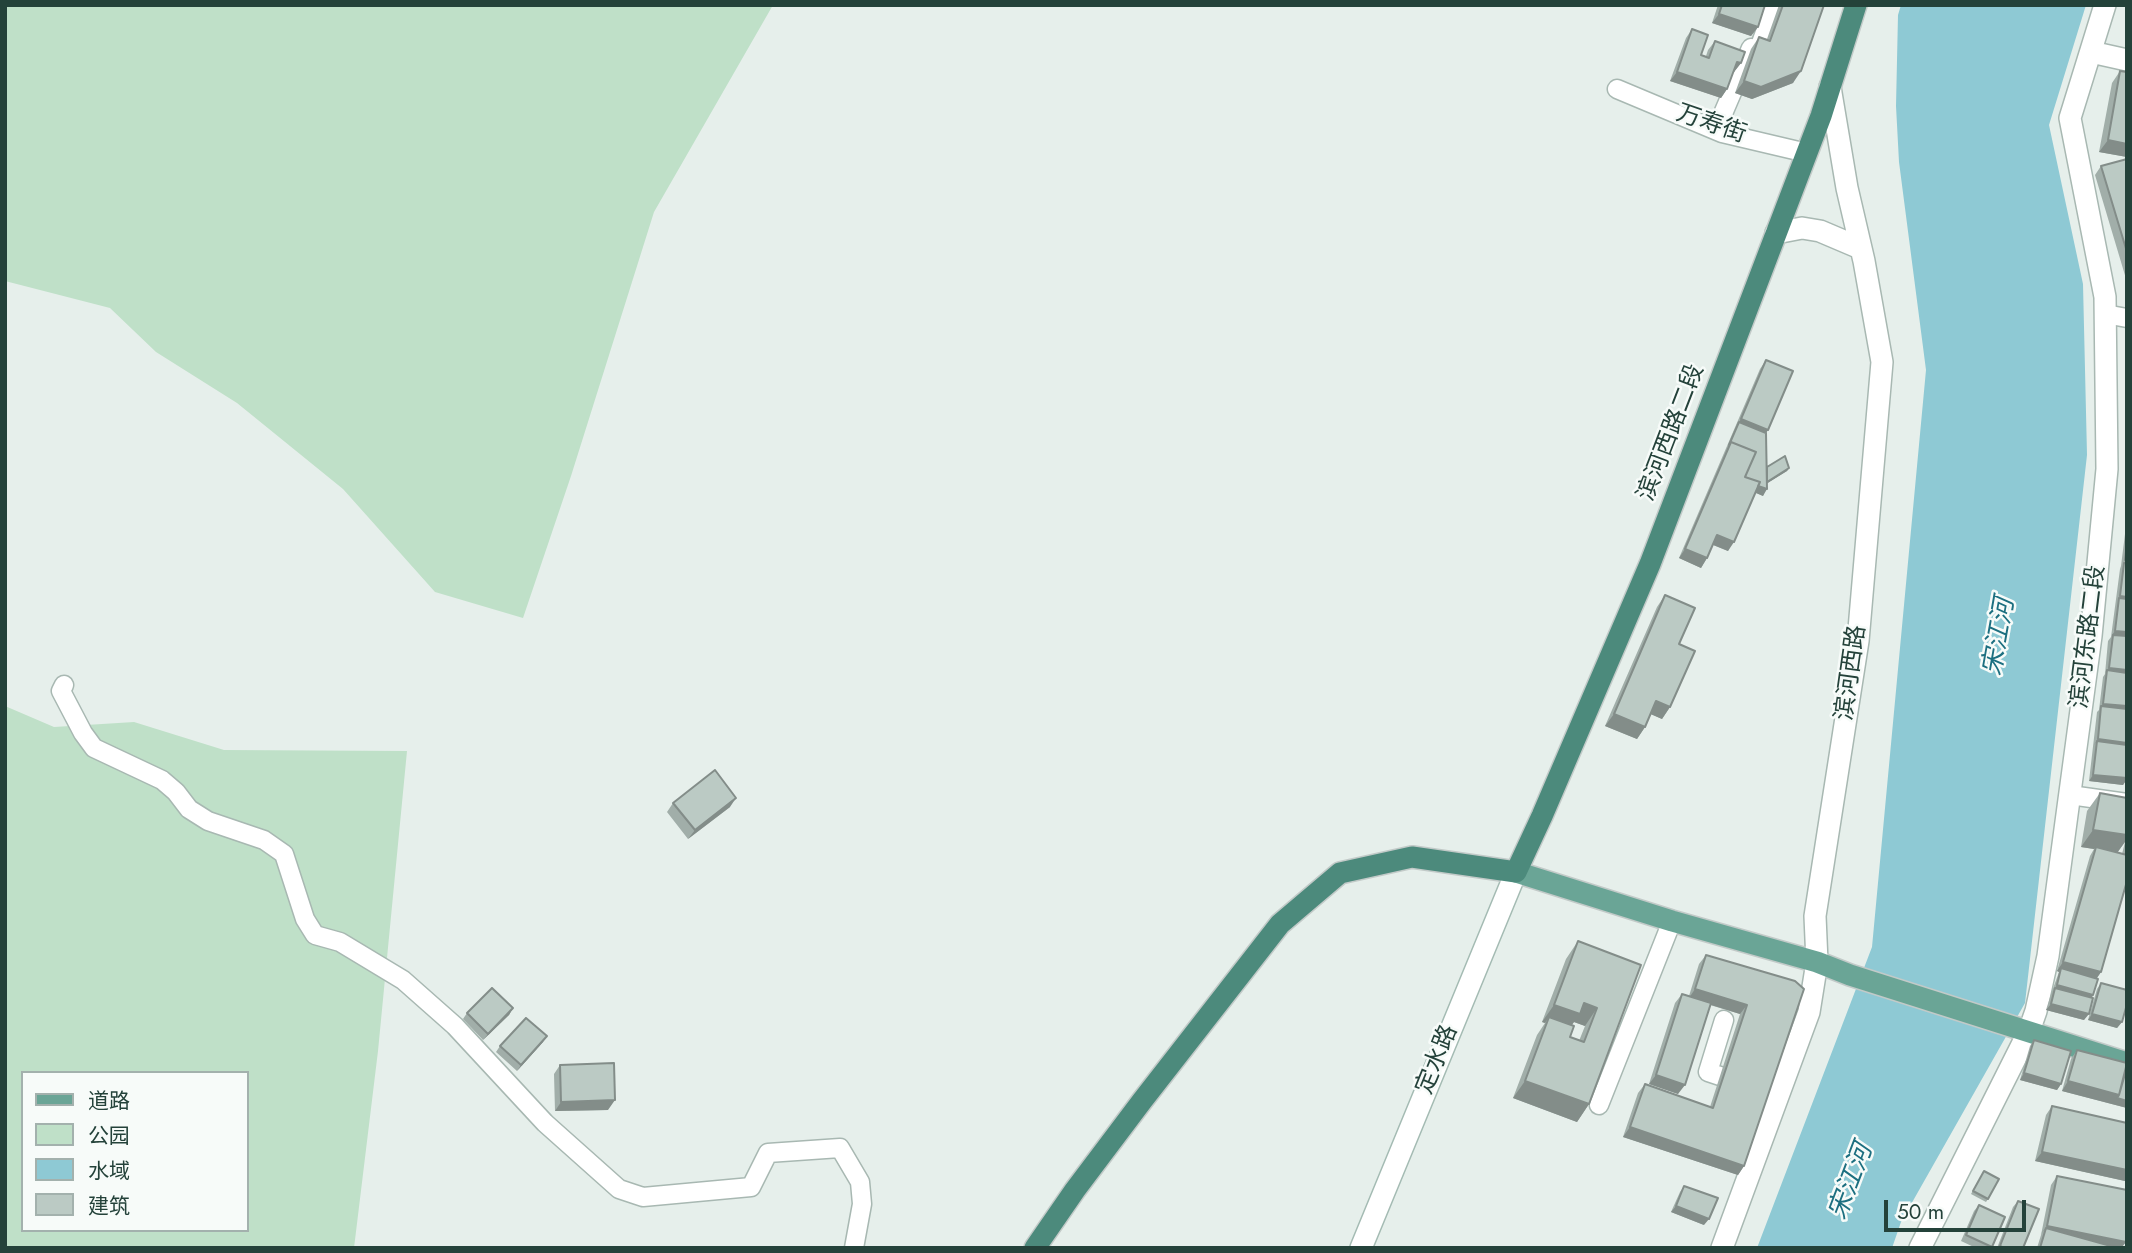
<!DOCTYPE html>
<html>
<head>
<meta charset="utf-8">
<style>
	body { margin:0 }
	#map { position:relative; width:2132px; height:1253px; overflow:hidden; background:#e6efeb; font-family:Jost,"Noto Sans SC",sans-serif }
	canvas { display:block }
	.frame { position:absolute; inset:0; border:7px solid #24423a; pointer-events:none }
	.legend { position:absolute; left:21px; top:1071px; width:228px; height:161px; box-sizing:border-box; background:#f7fbf9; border:2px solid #a3b1ad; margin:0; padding:9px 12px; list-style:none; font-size:21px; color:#24423a }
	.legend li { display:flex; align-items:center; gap:14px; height:35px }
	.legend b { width:35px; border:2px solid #a3b1ad }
	.scale { position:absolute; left:1884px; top:1200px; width:142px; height:32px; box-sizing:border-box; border:4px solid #24423a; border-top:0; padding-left:9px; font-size:21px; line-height:24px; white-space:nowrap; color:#24423a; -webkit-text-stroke:5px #f7fbf9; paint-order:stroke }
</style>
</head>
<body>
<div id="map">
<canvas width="2132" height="1253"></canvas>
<div class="frame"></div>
<ul class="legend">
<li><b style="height:9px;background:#6aa596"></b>道路</li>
<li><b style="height:19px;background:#bfe0c8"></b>公园</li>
<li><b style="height:19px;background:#8ec9d4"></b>水域</li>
<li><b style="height:19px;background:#bbcac4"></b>建筑</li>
</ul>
<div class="scale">50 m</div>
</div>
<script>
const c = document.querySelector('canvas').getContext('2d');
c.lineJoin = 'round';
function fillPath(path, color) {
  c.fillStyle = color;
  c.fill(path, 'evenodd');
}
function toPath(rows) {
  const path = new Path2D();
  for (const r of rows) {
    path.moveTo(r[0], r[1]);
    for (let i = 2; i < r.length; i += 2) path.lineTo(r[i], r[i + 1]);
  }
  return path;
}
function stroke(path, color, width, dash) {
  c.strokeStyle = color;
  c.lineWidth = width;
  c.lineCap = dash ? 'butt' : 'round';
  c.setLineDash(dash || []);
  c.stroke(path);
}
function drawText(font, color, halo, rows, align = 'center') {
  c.font = font + ' Jost,"Noto Sans SC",sans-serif';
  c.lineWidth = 5;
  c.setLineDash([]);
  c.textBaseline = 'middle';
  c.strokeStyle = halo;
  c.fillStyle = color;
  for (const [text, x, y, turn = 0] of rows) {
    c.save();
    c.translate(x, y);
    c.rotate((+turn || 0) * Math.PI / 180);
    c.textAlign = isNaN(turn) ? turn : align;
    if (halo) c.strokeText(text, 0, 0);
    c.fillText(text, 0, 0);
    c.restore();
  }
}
const green = toPath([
	[5,5,773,5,654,212,571,476,523,618,435,592,343,489,237,403,156,352,110,308,5,281],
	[5,706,54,727,134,722,224,750,407,751,378,1051,354,1248,5,1248],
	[23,1073,247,1073,247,1230,23,1230]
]);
const water = toPath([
	[1901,5,2086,5,2049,125,2083,284,2087,455,2025,1003,1901,1222,1892,1248,1757,1248,1872,947,1926,370,1899,162,1896,106,1898,15]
]);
const minor = toPath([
	[1617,89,1722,133,1807,153],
	[1716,130,1751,48,1758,51,1775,5],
	[2105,314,2127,318],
	[64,685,61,691,83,733,94,748,162,780,176,792,189,809,208,821,264,840,284,854,305,919,315,935,340,942,403,980,455,1026,545,1123,619,1189,643,1197,751,1187,768,1153,840,1148,860,1182,862,1204,854,1248],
	[2070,795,2127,803],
	[1720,1076,1708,1072,1724,1020],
	[1599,1105,1672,921]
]);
const tertiary = toPath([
	[2091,52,2127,60],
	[1776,233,1802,228,1820,231,1860,248],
	[1722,1248,1809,1012,1817,962,1815,916,1858,641,1882,362,1864,261,1847,188,1830,87],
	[1920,1248,2029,1031,2036,1011,2048,956,2091,636,2107,469,2105,297,2070,118,2105,5]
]);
const secondary = toPath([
	[1361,1248,1516,872]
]);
const primary = toPath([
	[1516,872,1672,921,1817,962,1850,975,2127,1063]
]);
const trunk = toPath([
	[1035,1248,1075,1190,1142,1101,1280,924,1340,873,1412,857,1516,872,1542,816,1650,564,1821,116,1856,5]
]);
const wall = toPath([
	[1718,5,1765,5,1758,27,1751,36,1712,23],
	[1779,5,1824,5,1793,83,1752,99,1735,93,1751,49,1759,37,1767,39],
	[1692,29,1701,55,1706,56,1708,50,1715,41,1741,63,1734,72,1733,72,1727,89,1721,98,1670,81,1686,38],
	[2120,71,2127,157,2099,152,2112,83],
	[2127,159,2127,282,2095,175,2101,166],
	[1766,360,1768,430,1766,433,1767,467,1789,468,1787,471,1767,483,1763,496,1755,492,1728,551,1713,545,1707,558,1701,568,1679,558,1760,369],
	[2127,518,2127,779,2123,785,2089,781,2097,712,2099,710,2103,677,2105,674,2108,641,2111,637,2120,569,2121,566],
	[1665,595,1679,644,1670,707,1662,719,1651,714,1645,727,1637,739,1605,726,1657,607],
	[2100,793,2127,798,2127,881,2101,972,2097,978,2093,995,2084,1020,2046,1010,2051,994,2059,972,2057,971,2090,856,2094,849,2081,847,2087,811],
	[2125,842,2122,854,2117,853],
	[673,803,730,807,688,839,667,812],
	[1578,941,1641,965,1589,1104,1577,1122,1513,1098,1537,1035,1545,1023,1542,1022,1566,959],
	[1574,1022,1585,1026,1579,1041,1570,1037,1572,1025],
	[1706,955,1795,981,1744,1166,1738,1175,1623,1137,1638,1093,1645,1084,1710,1107,1740,1014,1710,1005,1678,1094,1649,1084,1675,1003,1682,994,1689,996,1699,964],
	[2101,983,2122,1022,2117,1028,2088,1020,2097,989],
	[513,1008,509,1015,483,1040,463,1019,467,1013],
	[2034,1040,2061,1084,2057,1090,2020,1080,2030,1046],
	[543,1042,517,1071,496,1052,500,1046],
	[2077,1050,2127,1063,2127,1108,2062,1091,2071,1059],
	[560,1065,608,1110,555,1111,554,1074],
	[2052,1106,2127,1123,2127,1178,2125,1181,2035,1161,2046,1115],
	[1982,1174,1988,1199,1986,1202,1971,1194],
	[2057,1176,2126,1242,2121,1248,2037,1248,2041,1235,2051,1185],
	[1684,1186,1704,1225,1671,1212,1680,1192],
	[2018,1201,2023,1248,1997,1248,2013,1207],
	[1979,1205,2005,1217,1991,1248,1976,1248,1961,1241,1974,1211]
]);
const shadedWall = toPath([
	[1719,14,1758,27,1751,36,1712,23],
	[1737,62,1741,63,1734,72,1730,71],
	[1801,71,1793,83,1752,99,1735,93,1744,81],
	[1677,72,1727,89,1721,98,1670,81],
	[2108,140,2127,144,2127,157,2099,152],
	[1741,419,1768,430,1762,439,1739,422,1735,428],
	[1789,468,1787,471,1763,486,1765,483],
	[1743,480,1767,489,1763,496,1739,486],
	[1717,535,1734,542,1728,551,1711,544],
	[1685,549,1707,558,1701,568,1679,558],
	[2115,631,2127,632,2127,639,2112,635],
	[2109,668,2127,670,2127,676,2107,670,2104,674],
	[1656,701,1670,707,1662,719,1648,713],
	[2103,704,2127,706,2127,713,2101,706],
	[1614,714,1645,727,1637,739,1605,726],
	[2098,739,2127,743,2127,749,2097,741,2093,746],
	[2093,775,2127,778,2127,779,2123,785,2089,781],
	[736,798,730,807,688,839,695,830],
	[2093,830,2127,835,2127,839,2117,853,2096,847,2094,849,2081,847],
	[2063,962,2101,972,2094,982,2061,968,2059,972,2057,971],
	[2057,985,2093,995,2089,1001,2055,988,2053,991],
	[1695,989,1747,1005,1740,1014,1689,998],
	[1584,1003,1597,1008,1585,1026,1574,1022,1567,1031,1549,1017,1545,1023,1542,1022,1554,1005],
	[2051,1004,2089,1014,2084,1020,2046,1010],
	[513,1008,509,1015,483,1040,488,1034],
	[2092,1014,2122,1022,2117,1028,2088,1020],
	[547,1036,543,1042,517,1071,521,1065],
	[2024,1073,2061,1084,2057,1090,2020,1080],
	[1656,1075,1685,1085,1678,1094,1649,1084],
	[1525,1081,1589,1104,1577,1122,1513,1098],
	[2068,1081,2119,1095,2127,1101,2127,1108,2062,1091],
	[615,1100,608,1110,555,1111,561,1102],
	[1630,1127,1744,1166,1738,1175,1623,1137],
	[2042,1152,2127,1170,2127,1178,2125,1181,2035,1161],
	[1676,1206,1709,1219,1704,1225,1671,1212],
	[2047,1226,2126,1242,2121,1248,2105,1248,2046,1228,2040,1235]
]);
const building = toPath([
	[1722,5,1765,5,1758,27,1719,14,1722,5],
	[1783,5,1824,5,1801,71,1761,87,1744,81,1759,37,1770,41,1783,5],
	[1692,29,1708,35,1701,55,1709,58,1715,41,1745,52,1741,63,1737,62,1727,89,1677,72,1692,29],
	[2120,71,2127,72,2127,144,2108,140,2120,71],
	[2127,159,2127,252,2101,166,2127,159],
	[1766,360,1793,371,1768,430,1741,419,1766,360],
	[1739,422,1766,433,1767,489,1758,486,1760,482,1745,477,1756,452,1731,442,1729,445,1739,422],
	[1731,442,1756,452,1745,477,1760,482,1734,542,1717,535,1707,558,1685,549,1731,442],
	[1785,456,1789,468,1767,482,1767,467,1785,456],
	[2127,543,2127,560,2125,560,2127,543],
	[2124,563,2127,563,2127,597,2120,596,2124,563],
	[1665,595,1695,608,1679,644,1695,651,1670,707,1656,701,1645,727,1614,714,1665,595],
	[2119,598,2127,599,2127,632,2115,631,2119,598],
	[2113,635,2127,636,2127,670,2109,668,2113,635],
	[2107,670,2127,673,2127,706,2103,704,2107,670],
	[2101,706,2127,709,2127,743,2098,739,2101,706],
	[2097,741,2127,745,2127,778,2093,775,2097,741],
	[715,770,736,798,695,830,673,803,715,770],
	[2100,793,2127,798,2127,835,2093,830,2100,793],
	[2096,847,2127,855,2127,881,2101,972,2063,962,2096,847],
	[1578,941,1641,965,1589,1104,1525,1081,1549,1017,1574,1026,1570,1037,1584,1042,1597,1008,1584,1003,1580,1014,1554,1005,1578,941],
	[1706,955,1795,981,1804,989,1744,1166,1630,1127,1645,1084,1713,1108,1747,1005,1695,989,1706,955],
	[2061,968,2098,979,2093,995,2057,985,2061,968],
	[2101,983,2127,990,2127,1004,2122,1022,2092,1014,2101,983],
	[492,988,513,1008,488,1034,467,1013,492,988],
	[2055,988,2093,998,2089,1014,2051,1004,2055,988],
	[1682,994,1711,1003,1685,1085,1656,1075,1682,994],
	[526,1018,547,1036,521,1065,500,1046,526,1018],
	[2034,1040,2071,1051,2061,1084,2024,1073,2034,1040],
	[2077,1050,2127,1063,2119,1095,2068,1081,2077,1050],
	[614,1063,615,1100,561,1102,560,1065,614,1063],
	[2127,1067,2127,1101,2117,1098,2119,1095,2127,1067],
	[2052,1106,2127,1123,2127,1170,2042,1152,2052,1106],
	[1984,1171,1999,1179,1988,1199,1973,1191,1984,1171],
	[2057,1176,2127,1190,2127,1236,2126,1242,2047,1226,2057,1176],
	[1684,1186,1718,1198,1709,1219,1676,1206,1684,1186],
	[2018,1201,2039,1209,2023,1248,2004,1248,2000,1246,2018,1201],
	[1979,1205,2005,1217,1992,1247,1966,1235,1979,1205],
	[2046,1228,2118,1248,2040,1248,2046,1228]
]);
const streetNames = [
	["万寿街",1711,125,19],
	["滨河西路二段",1672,433,-69],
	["滨河东路二段",2089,637,-83],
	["滨河西路",1852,673,-82],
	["定水路",1438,1060,-68]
];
const waterNames = [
	["宋江河",2000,637,-80],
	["宋江河",1852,1182,-69]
];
fillPath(green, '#bfe0c8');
fillPath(water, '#8ec9d4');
stroke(minor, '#a8b8b2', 21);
stroke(tertiary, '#a8b8b2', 24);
stroke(secondary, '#a4bbb3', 24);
stroke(primary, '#c2cac8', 24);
stroke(trunk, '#c2cac8', 24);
stroke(minor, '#fff', 18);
stroke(tertiary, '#fff', 21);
stroke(secondary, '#fff', 21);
stroke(primary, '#6aa596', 21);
stroke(trunk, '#4c8a7c', 21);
fillPath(wall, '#a1aea9');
fillPath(shadedWall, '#838d89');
fillPath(building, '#bbcac4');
stroke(building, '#838d89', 2);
drawText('24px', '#24423a', '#f7fbf9', streetNames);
drawText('italic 26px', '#1c6f80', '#f7fbf9', waterNames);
</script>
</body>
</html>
